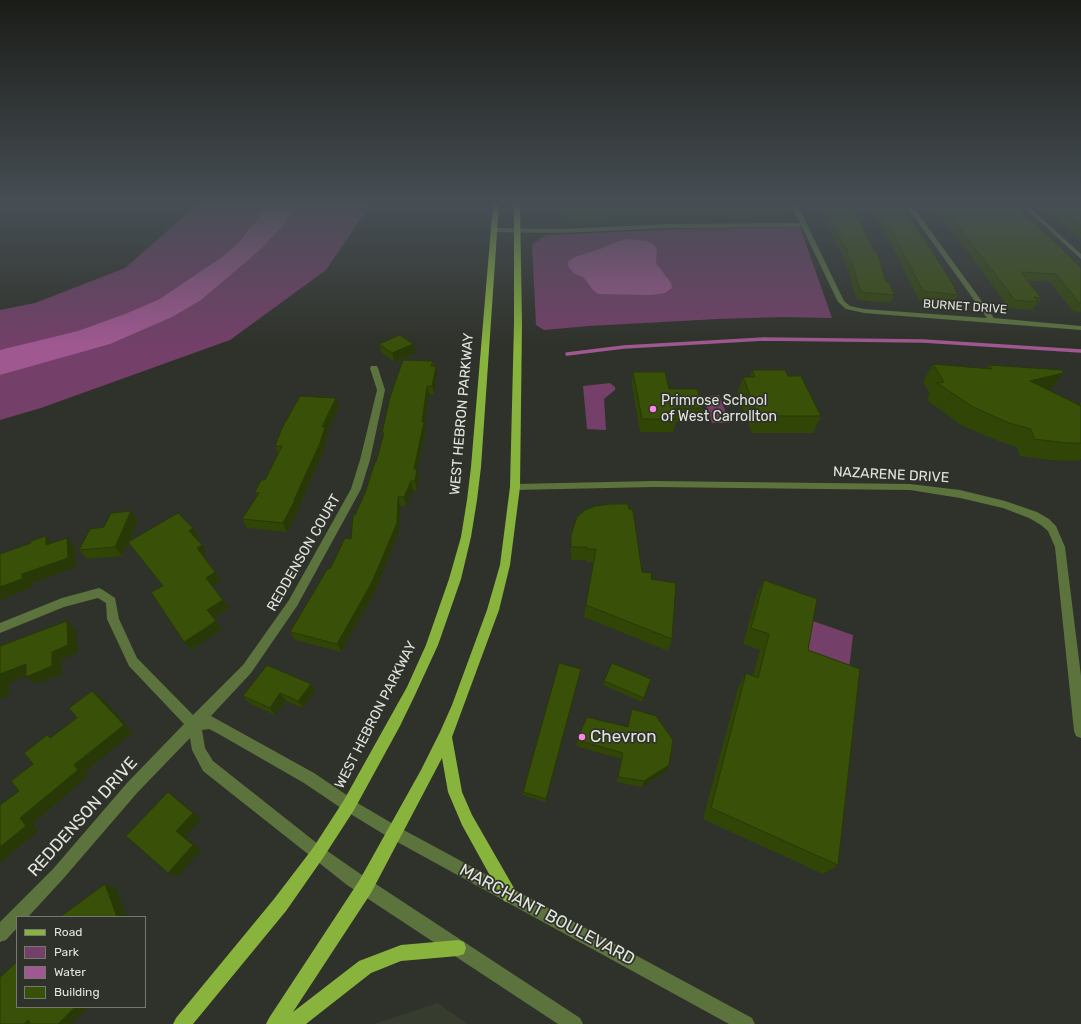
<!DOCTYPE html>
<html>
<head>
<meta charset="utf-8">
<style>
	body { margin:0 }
	#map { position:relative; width:1081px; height:1024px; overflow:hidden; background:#2f322a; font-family:Rubik,sans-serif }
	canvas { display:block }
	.legend { position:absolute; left:16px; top:916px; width:130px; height:92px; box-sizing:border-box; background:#2f322a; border:1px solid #767972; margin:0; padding:5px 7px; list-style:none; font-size:12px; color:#e1e3de }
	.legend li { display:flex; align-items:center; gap:8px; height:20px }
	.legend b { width:20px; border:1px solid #767972 }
</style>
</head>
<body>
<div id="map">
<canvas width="1081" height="1024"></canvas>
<ul class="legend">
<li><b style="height:5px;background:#88b33c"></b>Road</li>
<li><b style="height:11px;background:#743f69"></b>Park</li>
<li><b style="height:11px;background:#a05891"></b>Water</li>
<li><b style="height:11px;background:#395008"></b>Building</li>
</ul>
</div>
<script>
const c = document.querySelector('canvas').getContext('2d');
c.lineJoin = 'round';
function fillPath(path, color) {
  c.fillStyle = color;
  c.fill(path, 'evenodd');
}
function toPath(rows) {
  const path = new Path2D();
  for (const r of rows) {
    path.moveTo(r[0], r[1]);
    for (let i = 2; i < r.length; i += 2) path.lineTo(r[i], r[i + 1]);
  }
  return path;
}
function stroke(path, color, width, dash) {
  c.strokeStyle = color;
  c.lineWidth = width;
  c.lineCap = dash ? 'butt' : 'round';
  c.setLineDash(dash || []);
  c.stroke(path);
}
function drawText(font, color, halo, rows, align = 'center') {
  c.font = font + ' Rubik,sans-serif';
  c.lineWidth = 3.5;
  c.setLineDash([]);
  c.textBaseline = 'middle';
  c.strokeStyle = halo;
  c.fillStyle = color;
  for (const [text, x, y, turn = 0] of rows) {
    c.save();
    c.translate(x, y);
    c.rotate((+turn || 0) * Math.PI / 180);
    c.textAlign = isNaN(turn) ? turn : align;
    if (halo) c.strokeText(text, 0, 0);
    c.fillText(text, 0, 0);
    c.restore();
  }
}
const built = toPath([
	[438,1003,467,1024,374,1024]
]);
const green = toPath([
	[198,204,368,204,364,214,326,270,230,340,41,408,0,420,0,310,35,303,125,268],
	[800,227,832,318,783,317,718,319,589,326,544,330,536,325,532,244,546,235,677,229],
	[610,383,615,387,615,390,604,399,606,430,587,429,583,386],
	[719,395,730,423,712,423,708,409,700,399,701,397],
	[807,619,853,635,848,678,798,660]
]);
const water = toPath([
	[267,204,304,204,290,215,285,224,261,249,201,300,172,317,110,344,0,375,0,350,78,331,125,314,160,299,222,257,238,243,262,214],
	[629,239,647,241,654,245,657,250,656,263,671,283,672,288,665,293,652,295,598,294,593,290,583,277,575,274,569,268,568,262,575,257,600,249,619,241]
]);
const stream = toPath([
	[567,354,624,347,764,339,923,341,1081,351]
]);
const minor = toPath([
	[791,204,797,204,844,301,850,306,864,309,987,318,905,204,911,204,994,318,1081,326,1081,330,864,313,846,309,838,302,802,227,669,228,561,233,494,232,491,230,494,228,561,229,669,224,800,223,791,204],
	[1021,204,1026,204,1081,254,1081,259,1021,204],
	[371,366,377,366,378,368,385,390,370,460,361,489,297,606,251,673,211,716,314,773,354,800,356,805,354,810,349,812,344,810,304,783,217,733,209,729,202,730,205,748,213,761,323,848,326,853,323,858,318,861,313,858,203,771,192,750,190,738,137,793,63,879,28,917,17,917,17,928,6,940,0,942,0,922,53,869,127,783,184,724,129,666,107,619,106,603,98,598,64,607,0,633,0,623,62,598,99,588,103,590,115,598,119,619,137,658,193,715,243,665,289,600,351,489,360,460,377,390,370,368,371,366],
	[654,481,910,484,960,490,1005,501,1037,512,1049,519,1056,526,1065,547,1081,676,1081,738,1076,736,1074,731,1055,547,1048,531,1041,525,1029,518,1003,508,960,498,910,490,654,487,515,490,510,487,515,484,654,481]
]);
const tertiary = toPath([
	[349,798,400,828,752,1018,755,1024,729,1024,390,838,344,810,342,805,344,800,349,798],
	[318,845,323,848,359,873,580,1018,583,1024,558,1024,347,885,313,858,310,853,313,848,318,845]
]);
const primary = toPath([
	[493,204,499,204,481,467,477,500,471,537,461,579,438,645,415,695,400,726,354,810,323,858,286,911,193,1024,173,1024,176,1018,274,899,313,848,344,800,407,687,426,645,449,579,461,537,467,500,471,467,493,204],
	[514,204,520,204,522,323,520,487,510,565,499,610,452,737,462,792,472,815,518,895,516,901,510,903,504,901,462,825,448,792,442,758,371,893,293,1012,359,961,401,945,458,940,464,942,466,948,464,954,458,956,401,961,371,973,306,1024,266,1024,269,1018,359,881,421,770,440,732,452,705,487,610,500,565,510,487,514,323,514,204]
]);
const wall = toPath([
	[556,204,783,204,787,208,785,215,714,215,570,222,568,219,560,219],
	[816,204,852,204,886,282,894,295,890,303,857,300,852,285,849,268,846,267,844,258,835,242,827,221],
	[867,204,899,204,958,295,953,303,919,300,888,238],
	[927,204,1013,204,1081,268,1081,312,1073,311,1050,282,1028,281,1041,298,1036,306,1035,306,1032,310,1009,308,957,237],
	[1040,204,1078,204,1081,206,1081,239],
	[379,344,413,344,415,353,394,362,381,352],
	[433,361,433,366,437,375,434,394,429,394,425,424,426,431,417,469,419,478,417,490,413,490,406,506,400,505,399,532,375,591,341,652,295,640,290,632,330,569,351,539,355,515,365,493,376,462,383,436,382,433],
	[933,364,987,369,989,365,1063,373,1050,390,1049,390,1079,405,1081,402,1081,459,1079,461,1050,460,1020,456,1017,447,996,440,961,425,927,400,930,394,923,382],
	[752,370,788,376,821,416,813,433,752,433,737,394,743,377,750,377],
	[633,372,669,389,703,408,700,422,676,422,673,432,640,432,632,385],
	[339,407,327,432,328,435,323,452,299,507,299,509,287,532,247,528,242,519,257,496,255,492,265,480,278,453,275,446],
	[138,520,129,541,193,528,199,537,196,539,207,554,203,557,221,581,212,586,229,608,213,618,222,629,191,650,163,586,128,542,122,556,87,559,79,550,104,527],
	[571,535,642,572,651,579,672,639,668,651,584,617,586,605,593,562,586,562,586,560,571,560],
	[764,580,808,650,838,865,823,874,703,819,738,688,746,673,753,676,760,650,743,644,756,597],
	[580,673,546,802,523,795,523,792],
	[651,679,642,702,603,685,604,681],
	[311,684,315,691,303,708,286,701,275,715,249,703,243,696],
	[632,709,669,765,667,771,642,787,617,782,621,759,576,746,577,740,627,727]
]);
const shadedWall = toPath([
	[413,344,415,353,394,362,392,353],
	[436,366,437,375,434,394,432,386],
	[1063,373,1050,390,1017,399,1030,381],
	[427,386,429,394,425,424,426,431,417,469,419,478,417,490,415,481,414,469,422,422],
	[336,398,339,407,327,432,328,435,323,452,299,507,299,509,287,532,283,523,294,500,322,427],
	[411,481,413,490,406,506,404,497],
	[398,497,400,505,399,532,375,591,341,652,337,644],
	[131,511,138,520,122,556,115,547],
	[193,528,199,537,195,540,189,531],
	[46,536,54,545,46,545],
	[67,538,75,547,76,567,32,583,32,587,0,600,0,587,22,574],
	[202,545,207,554,203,557,197,548],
	[215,572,221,581,212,586,206,578],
	[223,600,229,608,213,618,207,610],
	[67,621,76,629,78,653,61,659,62,674,36,684,26,677],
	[216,621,222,629,191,650,184,642],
	[26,664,36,672,9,683,9,695,0,699,0,674],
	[581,669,580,673,546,802,546,799],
	[311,684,315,691,303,708,298,701],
	[92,691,102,698,133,732,85,772,88,776,33,823,38,831,0,863,0,847,20,818,74,765],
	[280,693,286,701,275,715,270,708],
	[669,765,667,771,642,787,644,781],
	[168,792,176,798,201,819,185,837,201,850,178,877,168,873,176,831],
	[105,884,116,888,127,917,117,917],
	[75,1007,89,1007,72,1024,58,1024],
	[28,1020,39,1024,24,1024]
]);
const building = toPath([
	[558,204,783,204,787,208,716,208,570,214,568,211,560,212,558,204],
	[823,204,852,204,875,252,877,252,886,282,889,282,894,295,861,292,856,277,852,260,849,259,847,250,838,234,829,213,823,204],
	[875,204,899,204,921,234,951,281,958,295,923,291,891,230,875,204],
	[937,204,1013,204,1061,248,1081,268,1081,303,1079,303,1056,274,1021,272,1041,298,1034,297,1038,302,1015,300,961,230,937,204],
	[1053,204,1078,204,1081,206,1081,227,1053,204],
	[400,335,413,344,392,353,379,344,400,335],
	[403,360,433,361,431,366,436,366,432,386,427,386,422,422,424,422,414,469,417,469,415,481,411,481,404,497,398,497,397,523,372,582,337,644,290,632,328,568,330,569,345,538,351,539,353,515,355,515,365,493,375,462,376,462,384,433,382,433,390,397,403,360],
	[933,364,992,369,989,365,1063,370,1063,373,1030,381,1081,406,1081,443,1066,443,1034,439,1031,429,1009,423,973,407,937,383,944,382,933,364],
	[752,370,785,370,788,376,801,376,821,416,758,416,743,377,755,377,752,370],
	[633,372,665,372,669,389,697,389,703,408,674,408,676,419,642,419,633,372],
	[300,396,336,398,322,427,325,427,320,443,294,500,295,500,283,523,242,519,259,493,255,492,261,480,265,480,282,446,275,446,282,428,300,396],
	[610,504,628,504,629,509,633,510,642,572,652,573,651,579,676,583,672,639,586,605,596,549,587,549,587,547,571,547,571,535,577,517,585,510,595,506,610,504],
	[131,511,115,547,79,550,90,529,104,527,111,513,131,511],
	[178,513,193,528,189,531,202,545,197,548,215,572,206,578,223,600,207,610,216,621,184,642,151,592,163,586,128,542,178,513],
	[46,536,46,545,67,538,68,558,22,574,22,579,0,587,0,554,31,543,31,541,46,536],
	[764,580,817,599,808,650,860,669,838,865,711,808,746,673,758,678,769,634,751,628,764,580],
	[67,621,68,645,52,652,52,666,26,677,26,664,0,674,0,646,67,621],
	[559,663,581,669,546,799,523,792,559,663],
	[612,663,651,679,644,698,604,681,612,663],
	[267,665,311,684,298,701,280,693,270,708,243,696,267,665],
	[92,691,124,725,74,765,78,770,20,818,26,826,0,847,0,805,19,791,11,781,33,764,24,753,47,735,50,738,77,718,69,708,92,691],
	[632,709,656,716,673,740,669,765,644,781,618,777,623,753,577,740,587,717,628,727,632,709],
	[168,792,193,813,176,831,193,845,168,873,126,836,168,792],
	[105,884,117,917,60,917,105,884],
	[17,962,17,1007,75,1007,58,1024,30,1024,28,1020,24,1024,0,1024,0,977,17,962]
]);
const markers = [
	[653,409,4,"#fc86e4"],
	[582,737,4,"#fc86e4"]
];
const farStreetnames = [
	["BURNET DRIVE",965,307,4]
];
const poiNames = [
	["Primrose School",661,401],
	["of West Carrollton",661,417]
];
const streetNames = [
	["WEST HEBRON PARKWAY",462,414,-85],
	["NAZARENE DRIVE",891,475,3],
	["REDDENSON COURT",304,553,-60],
	["WEST HEBRON PARKWAY",376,715,-63]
];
const nearPoinames = [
	["Chevron",590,737]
];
const nearStreetnames = [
	["REDDENSON DRIVE",83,817,-48],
	["MARCHANT BOULEVARD",547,915,28]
];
fillPath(built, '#363c2e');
fillPath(green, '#743f69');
fillPath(water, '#a05891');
stroke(stream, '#a05891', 3.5);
fillPath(minor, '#5d733d');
fillPath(tertiary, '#5d733d');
fillPath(primary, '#88b33c');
fillPath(wall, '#314507');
fillPath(shadedWall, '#283806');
fillPath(building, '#395008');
stroke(building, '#283806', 1);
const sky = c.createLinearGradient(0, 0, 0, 347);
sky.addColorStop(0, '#1a1c17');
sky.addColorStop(0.59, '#474f55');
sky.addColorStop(1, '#474f5500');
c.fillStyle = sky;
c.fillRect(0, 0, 1081, 347);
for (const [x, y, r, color] of markers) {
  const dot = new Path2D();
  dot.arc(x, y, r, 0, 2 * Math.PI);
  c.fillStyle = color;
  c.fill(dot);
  stroke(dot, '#2f322a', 1.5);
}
drawText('12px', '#e1e3de', '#2f322a', farStreetnames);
drawText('14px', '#e1e3de', '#2f322a', poiNames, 'left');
drawText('14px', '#e1e3de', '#2f322a', streetNames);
drawText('17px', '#e1e3de', '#2f322a', nearPoinames, 'left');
drawText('17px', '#e1e3de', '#2f322a', nearStreetnames);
</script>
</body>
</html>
